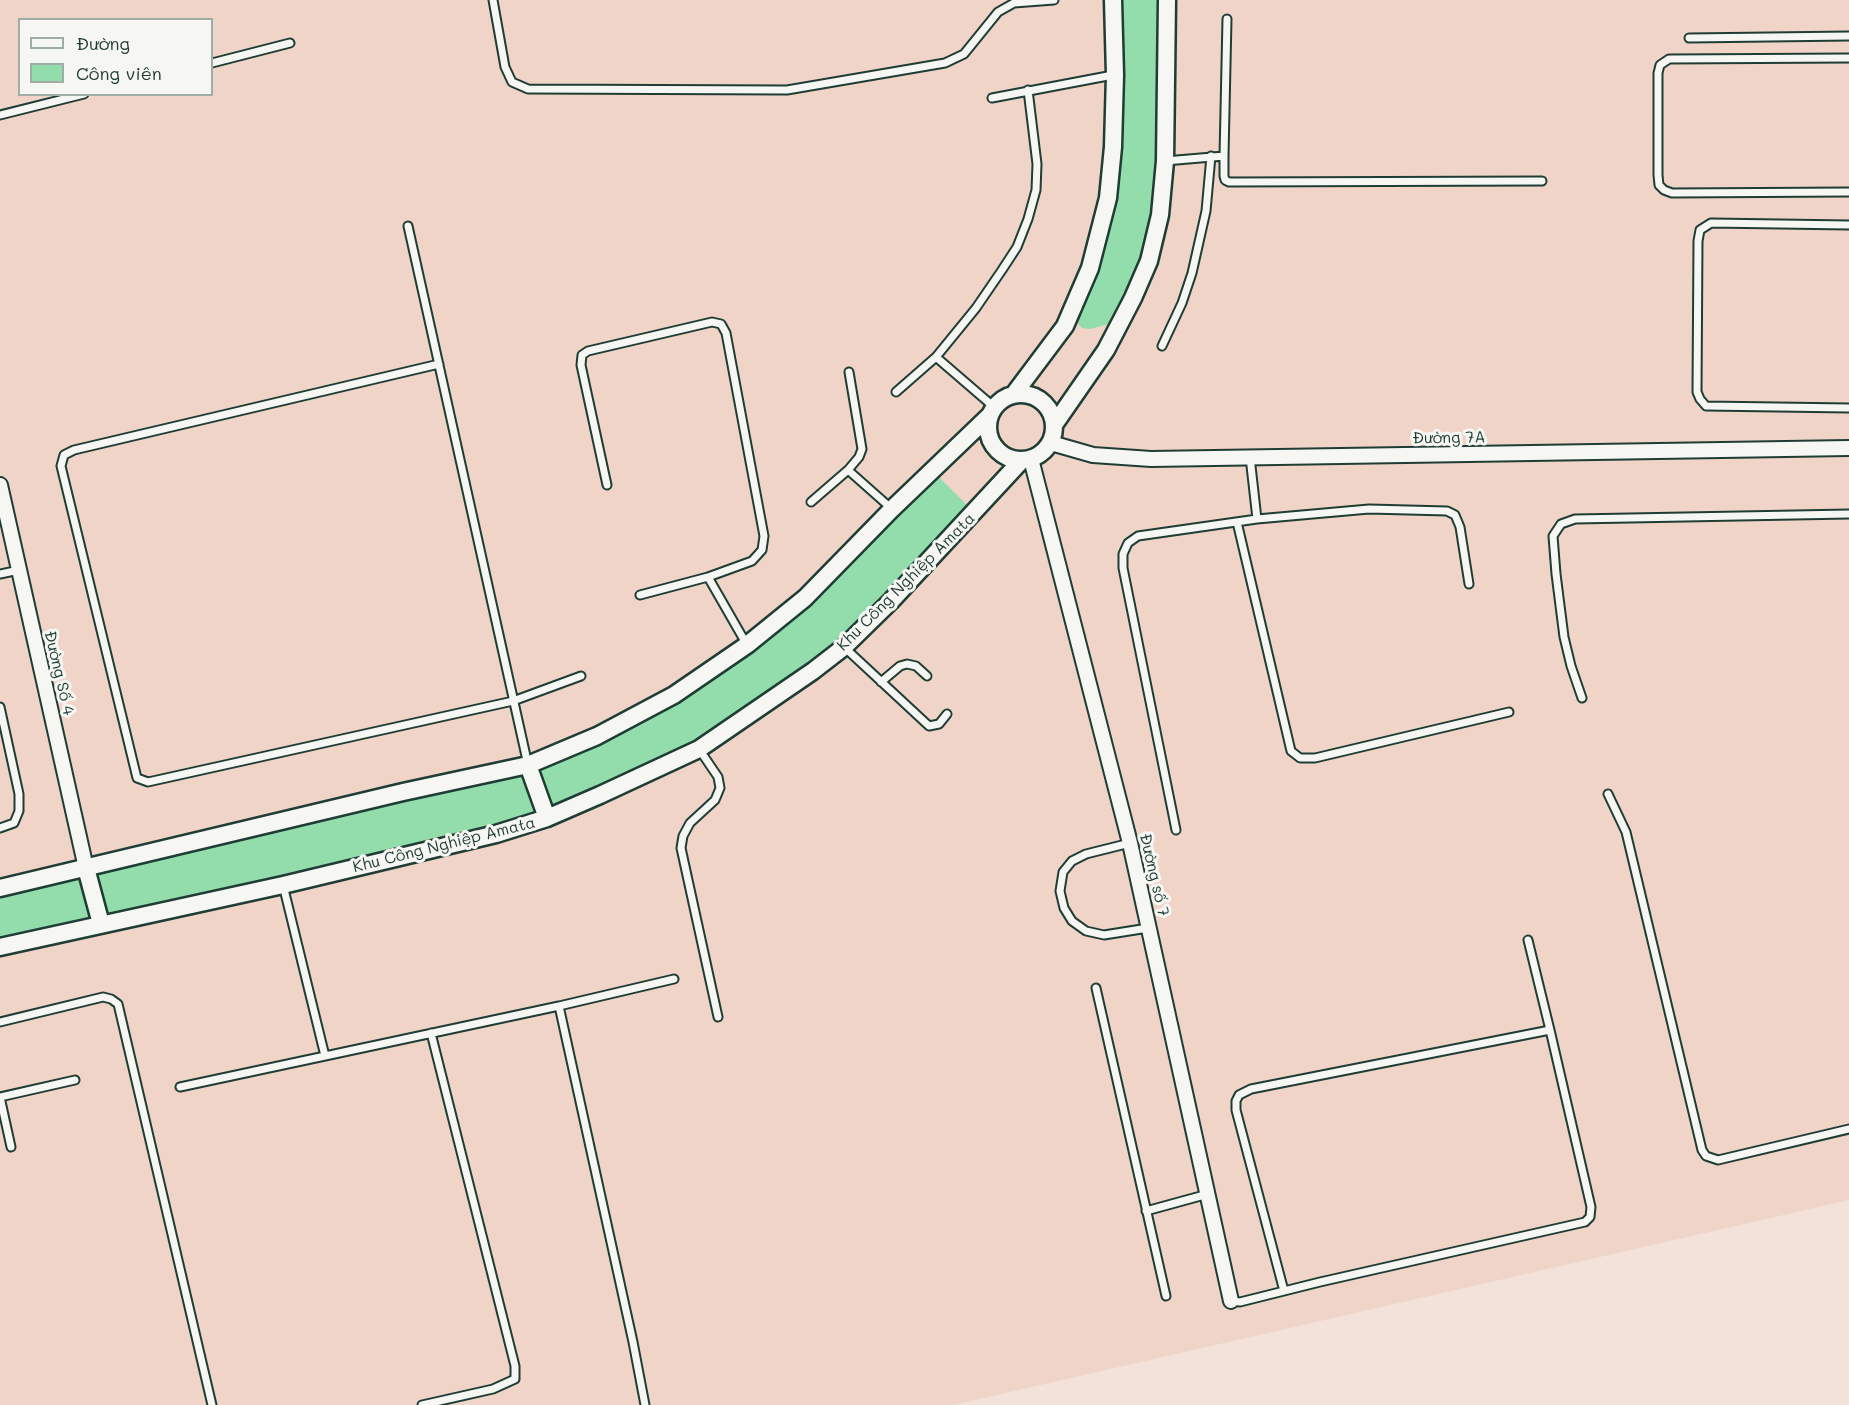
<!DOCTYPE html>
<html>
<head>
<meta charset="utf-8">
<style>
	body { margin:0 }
	#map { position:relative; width:1849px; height:1405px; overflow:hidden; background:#f2e2d9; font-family:Mali,sans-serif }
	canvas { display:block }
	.legend { position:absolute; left:18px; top:18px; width:195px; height:78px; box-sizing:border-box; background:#f6f6f2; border:2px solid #a0aca6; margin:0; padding:8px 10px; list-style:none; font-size:18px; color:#1f3d34 }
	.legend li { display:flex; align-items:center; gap:12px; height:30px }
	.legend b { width:30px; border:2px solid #a0aca6 }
</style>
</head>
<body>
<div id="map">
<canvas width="1849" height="1405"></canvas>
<ul class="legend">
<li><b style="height:8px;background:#f6f6f2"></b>Đường</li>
<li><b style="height:16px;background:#93ddad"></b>Công viên</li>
</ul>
</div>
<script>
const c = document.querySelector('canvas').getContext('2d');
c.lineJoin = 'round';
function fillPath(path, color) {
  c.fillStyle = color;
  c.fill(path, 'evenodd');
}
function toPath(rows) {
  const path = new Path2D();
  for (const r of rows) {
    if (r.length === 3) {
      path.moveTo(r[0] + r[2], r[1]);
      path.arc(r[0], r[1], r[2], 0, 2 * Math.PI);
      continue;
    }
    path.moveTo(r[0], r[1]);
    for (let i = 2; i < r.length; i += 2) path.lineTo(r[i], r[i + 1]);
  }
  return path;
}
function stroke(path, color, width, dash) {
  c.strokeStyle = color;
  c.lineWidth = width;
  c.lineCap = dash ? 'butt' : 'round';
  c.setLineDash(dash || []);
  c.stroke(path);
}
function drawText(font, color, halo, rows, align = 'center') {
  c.font = font + ' Mali,sans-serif';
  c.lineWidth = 6;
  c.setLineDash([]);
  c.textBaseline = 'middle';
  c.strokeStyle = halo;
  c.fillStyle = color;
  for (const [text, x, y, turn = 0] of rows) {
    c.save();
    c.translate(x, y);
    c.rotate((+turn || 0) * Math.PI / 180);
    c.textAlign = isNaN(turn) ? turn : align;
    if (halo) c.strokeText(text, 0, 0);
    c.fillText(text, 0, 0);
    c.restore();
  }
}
const built = toPath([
	[0,0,1849,0,1849,1200,953,1405,0,1405],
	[20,20,212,20,212,94,20,94]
]);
const green = toPath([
	[1122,0,1158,0,1156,160,1151,213,1141,257,1125,294,1109,324,1090,329,1082,328,1077,322,1099,269,1117,200,1122,148,1124,74],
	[939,477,969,507,886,594,837,641,807,664,694,741,596,787,549,807,536,771,600,744,681,701,752,653,812,604,898,516],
	[526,774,539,811,493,825,282,876,104,914,93,875,404,801],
	[83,877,93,917,0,938,0,897]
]);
const service = toPath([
	[493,0,505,67,512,82,528,89,787,90,945,63,964,54,998,12,1014,3,1054,0],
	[1689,38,1849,36],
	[1849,58,1669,59,1660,65,1658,73,1658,175,1659,185,1664,190,1672,193,1849,192],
	[212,63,290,43],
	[992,98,1113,75],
	[0,115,84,94],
	[1224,156,1224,176,1225,180,1229,182,1542,181],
	[1165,161,1224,156,1227,19],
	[1849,225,1711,223,1700,230,1698,241,1697,392,1700,399,1706,406,1849,408],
	[408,226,528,765],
	[1162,346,1182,303,1192,273,1206,211,1211,156],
	[439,364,74,450,64,455,61,466,137,778,148,782,513,701,581,676],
	[896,392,936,357],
	[994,407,936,357,976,308,1002,270,1017,247,1028,219,1036,190,1037,164,1028,90],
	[848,470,859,457,862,449,849,372],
	[607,485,581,365,582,355,588,351,712,322,721,324,726,333,764,536,762,550,752,561,708,577,747,645],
	[811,502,848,470,892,509],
	[1257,519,1369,509,1447,511,1455,515,1460,527,1469,584],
	[1237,522,1291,751,1300,758,1315,758,1509,712],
	[0,574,19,570],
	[640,595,708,577],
	[844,647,929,726,939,724,947,714],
	[881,682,900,666,907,664,916,666,927,676],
	[1582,698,1571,666,1564,637,1556,574,1553,536,1561,524,1575,519,1849,514],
	[0,707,19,794,19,811,14,823,0,828],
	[699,749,718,777,720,788,715,800,690,823,683,836,681,848,718,1017],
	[1608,794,1626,832,1702,1150,1706,1156,1718,1160,1849,1129],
	[1176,830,1123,568,1123,554,1128,543,1138,536,1257,519,1250,457],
	[1130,843,1086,854,1072,861,1063,872,1060,891,1064,908,1072,921,1086,931,1104,935,1148,928],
	[283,885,325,1056],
	[1096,988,1166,1296],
	[559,1006,674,979],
	[0,1022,103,997,111,999,118,1004,212,1405],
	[180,1087,559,1006,633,1342,645,1405],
	[0,1097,75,1080],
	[0,1097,11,1147],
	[1146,1211,1208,1194],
	[1284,1291,1236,1110,1236,1101,1239,1095,1251,1089,1550,1030,1528,940],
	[1231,1301,1240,1302,1320,1282,1585,1222,1590,1217,1591,1207,1550,1030],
	[422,1405,493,1389,515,1379,515,1366,431,1033]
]);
const minor = toPath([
	[1051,443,1093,455,1151,459,1849,448],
	[1031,459,1130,843,1231,1301],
	[0,485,86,868]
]);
const tertiary = toPath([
	[1021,427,33],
	[1014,394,1065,326,1090,268,1108,198,1113,147,1115,75,1113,0],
	[1054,425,1106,350,1133,298,1149,261,1160,215,1165,161,1167,0],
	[528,765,547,818],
	[86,868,101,924],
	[0,888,403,792,528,765,597,736,674,695,747,645,805,598,892,509,989,416],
	[0,947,283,885,496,834,547,818,600,795,699,749,813,671,844,647,891,601,1021,461]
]);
const streetNames = [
	["Đường 7A",1449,438,-1],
	["Khu Công Nghiệp Amata",906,582,-45],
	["Đường Số 4",59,673,77],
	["Khu Công Nghiệp Amata",444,845,-14],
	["Đường số 7",1154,875,77]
];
fillPath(built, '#efd4c7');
fillPath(green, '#93ddad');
stroke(service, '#1f3d34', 11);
stroke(minor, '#1f3d34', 18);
stroke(tertiary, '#1f3d34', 21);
stroke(service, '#f6f6f2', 7);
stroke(minor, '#f6f6f2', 14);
stroke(tertiary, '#f6f6f2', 16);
drawText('16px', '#1f3d34', '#f6f6f2', streetNames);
</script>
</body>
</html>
